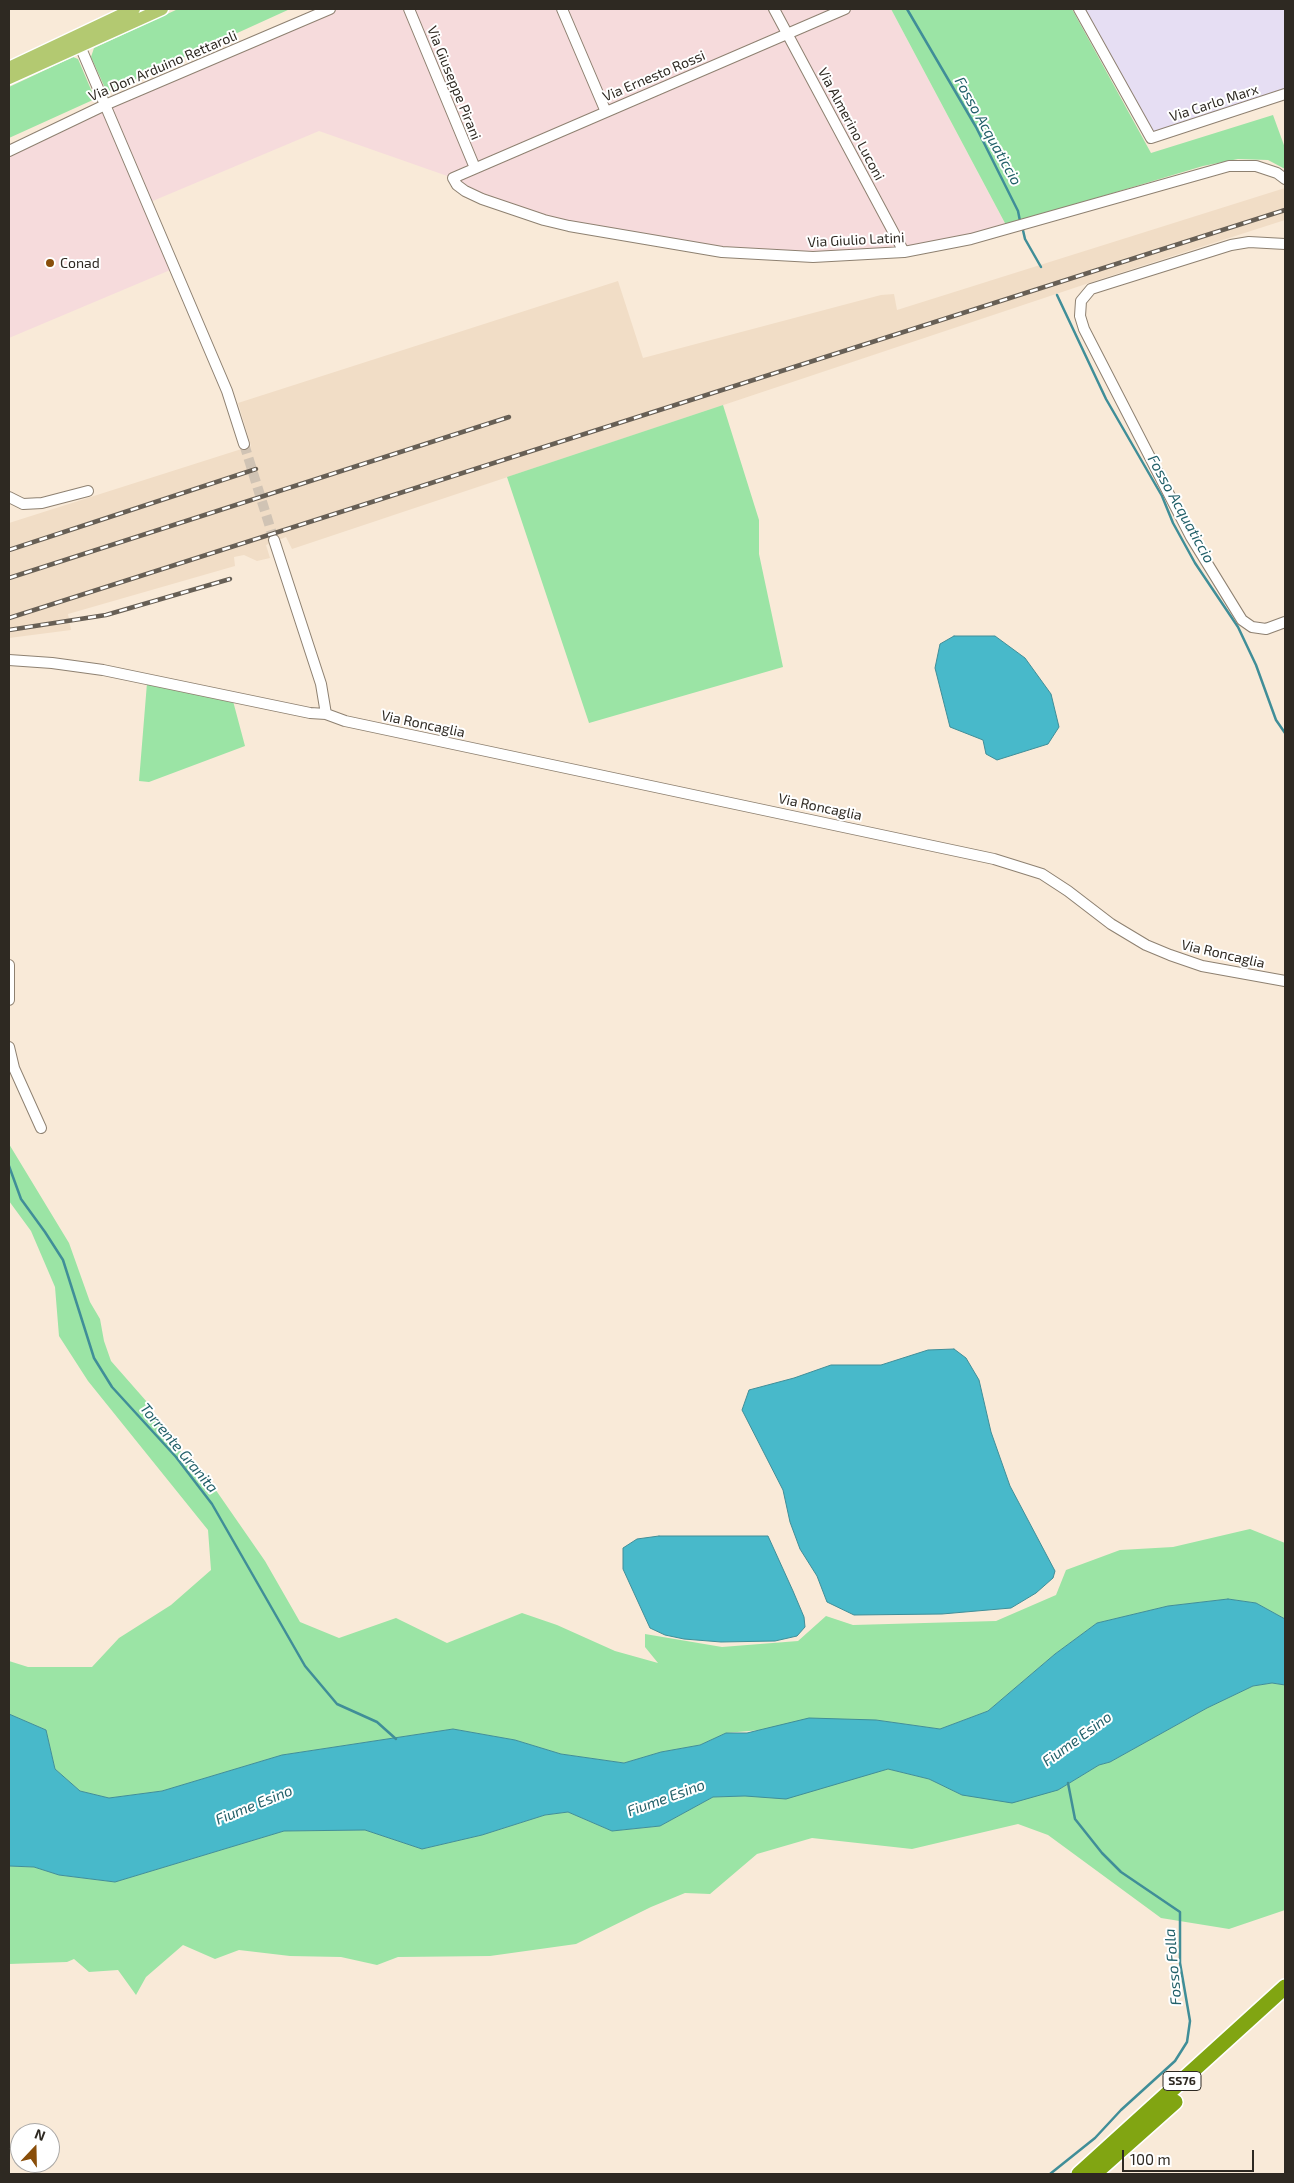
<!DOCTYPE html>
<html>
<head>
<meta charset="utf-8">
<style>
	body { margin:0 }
	#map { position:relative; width:1294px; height:2183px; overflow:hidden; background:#f9ead8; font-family:"Exo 2",sans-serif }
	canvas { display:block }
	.frame { position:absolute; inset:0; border:10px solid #2e2922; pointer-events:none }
	.north { position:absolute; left:10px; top:2123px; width:50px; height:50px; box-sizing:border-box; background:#fff; border:1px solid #aba9a7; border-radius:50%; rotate:21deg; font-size:14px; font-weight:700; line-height:20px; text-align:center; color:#2e2922 }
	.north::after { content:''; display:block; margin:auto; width:18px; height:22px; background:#894e0a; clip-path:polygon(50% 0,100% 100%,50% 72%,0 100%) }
	.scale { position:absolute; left:1122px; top:2150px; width:132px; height:22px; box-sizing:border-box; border:2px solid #2e2922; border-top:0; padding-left:6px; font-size:15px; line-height:18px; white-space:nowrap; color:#2e2922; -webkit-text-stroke:4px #fff; paint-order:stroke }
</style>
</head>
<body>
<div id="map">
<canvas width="1294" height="2183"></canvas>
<div class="frame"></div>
<div class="north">N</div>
<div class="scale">100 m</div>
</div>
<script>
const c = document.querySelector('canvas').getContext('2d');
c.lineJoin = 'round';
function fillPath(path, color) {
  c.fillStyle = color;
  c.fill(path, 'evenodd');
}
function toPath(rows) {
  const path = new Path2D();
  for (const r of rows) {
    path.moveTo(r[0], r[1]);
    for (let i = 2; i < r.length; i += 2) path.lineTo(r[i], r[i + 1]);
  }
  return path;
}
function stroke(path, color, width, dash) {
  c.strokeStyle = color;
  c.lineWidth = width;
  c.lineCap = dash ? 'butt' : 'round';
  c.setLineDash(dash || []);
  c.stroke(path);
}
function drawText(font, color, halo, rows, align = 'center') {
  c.font = font + ' "Exo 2",sans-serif';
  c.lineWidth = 4;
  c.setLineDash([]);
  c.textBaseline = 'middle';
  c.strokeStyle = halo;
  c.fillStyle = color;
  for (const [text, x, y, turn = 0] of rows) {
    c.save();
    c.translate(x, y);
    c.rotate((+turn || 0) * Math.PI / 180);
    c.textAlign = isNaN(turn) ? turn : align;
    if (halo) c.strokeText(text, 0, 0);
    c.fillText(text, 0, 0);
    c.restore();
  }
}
const commercial = toPath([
	[330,9,891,9,1008,229,936,246,777,256,569,226,482,199,453,178,319,131,148,203,175,268,9,338,9,151]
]);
const industrial = toPath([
	[1075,9,1285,9,1285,100,1151,138]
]);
const built = toPath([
	[1285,188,1285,220,1098,280,292,549,286,537,266,545,270,558,257,561,244,555,234,557,235,566,68,614,71,630,9,638,9,523,251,446,238,403,618,281,643,358,881,295,894,294,897,310]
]);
const green = toPath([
	[178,9,290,9,110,91,105,88,91,57,94,48],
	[891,9,1072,9,1151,153,1273,115,1285,148,1285,169,1268,160,1238,159,1203,166,1006,225],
	[73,57,78,59,95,99,9,138,9,87],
	[723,405,759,520,759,554,783,667,589,723,507,477],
	[147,683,233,701,245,746,149,782,139,781],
	[9,1144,69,1243,90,1302,100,1319,104,1341,111,1361,147,1402,171,1441,213,1486,265,1561,300,1622,339,1638,396,1618,447,1643,522,1613,557,1625,615,1651,658,1663,645,1647,645,1634,722,1647,798,1641,826,1616,853,1625,996,1621,1056,1595,1066,1570,1120,1550,1173,1547,1250,1529,1285,1543,1285,1619,1256,1603,1228,1599,1168,1606,1097,1623,1055,1654,988,1711,940,1729,876,1720,726,1733,700,1745,661,1752,624,1763,561,1754,515,1740,453,1729,282,1755,162,1791,109,1798,80,1791,55,1769,46,1730,9,1714,9,1661,28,1667,92,1667,119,1638,171,1605,211,1570,208,1530,88,1381,59,1336,55,1287,31,1231,9,1201],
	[1272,1683,1285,1685,1285,1910,1229,1929,1161,1918,1048,1835,1018,1824,912,1849,812,1838,757,1854,710,1894,685,1893,651,1907,576,1944,490,1956,398,1957,377,1965,341,1957,290,1956,239,1950,215,1959,183,1945,146,1977,136,1995,118,1970,89,1972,74,1959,67,1962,9,1964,9,1866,34,1867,59,1875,115,1882,284,1831,365,1830,422,1849,482,1835,545,1815,568,1812,612,1831,660,1826,713,1797,745,1796,855,1777,888,1769,929,1779,962,1795,1058,1790,1099,1765,1110,1762,1207,1708,1253,1686]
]);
const water = toPath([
	[954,636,995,636,1025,658,1051,694,1059,727,1048,744,997,760,986,754,983,740,950,727,935,668,940,644,954,636],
	[954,1349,966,1358,979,1380,991,1432,1010,1486,1055,1571,1053,1578,1036,1593,1011,1608,942,1614,854,1615,827,1602,817,1576,800,1549,790,1522,783,1490,742,1410,749,1390,794,1378,831,1365,881,1365,928,1350,954,1349],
	[659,1536,768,1536,793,1591,804,1617,805,1627,797,1636,775,1641,721,1642,684,1639,665,1635,650,1628,623,1569,623,1548,637,1539,659,1536],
	[1228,1599,1256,1603,1285,1619,1285,1685,1272,1683,1253,1686,1207,1708,1110,1762,1099,1765,1058,1790,1012,1803,962,1795,929,1779,888,1769,786,1799,745,1796,713,1797,660,1826,612,1831,568,1812,545,1815,482,1835,422,1849,365,1830,284,1831,115,1882,59,1875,34,1867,9,1866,9,1714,46,1730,55,1769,80,1791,109,1798,162,1791,282,1755,453,1729,515,1740,561,1754,624,1763,661,1752,700,1745,726,1733,747,1733,809,1718,876,1720,940,1729,988,1711,1055,1654,1097,1623,1168,1606,1228,1599]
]);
const stream = toPath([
	[907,9,976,127,1018,211,1020,221],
	[1022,226,1025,239,1041,267],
	[1057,295,1106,399,1162,496,1173,523,1195,563,1238,627,1256,665,1276,720,1285,733],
	[9,1166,21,1199,45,1232,63,1260,94,1358,112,1387,176,1457,212,1504,305,1666,337,1704,377,1722,396,1739],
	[1050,2174,1095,2138,1121,2110,1175,2061,1187,2042,1190,2021,1180,1963,1180,1912,1121,1872,1102,1853,1075,1819,1068,1783]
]);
const minorTunnel = toPath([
	[244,444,274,540]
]);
const minor = toPath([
	[409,9,475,168],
	[562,9,606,112],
	[774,9,904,252],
	[845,9,453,178,457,185,465,191,482,199,544,220,569,226,722,252,813,257,904,252,971,239,1229,166,1256,166,1277,173,1285,179],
	[1079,9,1151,138,1285,94],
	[80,46,227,391,244,444],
	[9,151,105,105,330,9],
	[1285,244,1249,242,1231,245,1110,283,1091,289,1081,301,1080,316,1084,329,1191,537,1242,620,1252,627,1266,629,1285,622],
	[9,497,23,504,42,503,88,491],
	[274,540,321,684,326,714],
	[9,660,52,663,103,670,310,713,326,714,345,721,994,859,1042,874,1068,891,1111,924,1146,945,1170,955,1202,966,1285,981],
	[9,965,9,1000],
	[9,1047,14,1068,41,1128]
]);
const major = toPath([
	[9,68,134,9],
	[9,78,162,9]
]);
const highway = toPath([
	[1079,2174,1285,1987],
	[1094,2174,1175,2102]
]);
const rail = toPath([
	[9,550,256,469],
	[9,578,509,417],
	[9,618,1285,210],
	[9,630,106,615,230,579]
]);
const markers = [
	[50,263,5,"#894e0a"]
];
const shields = [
	[1182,2081,38]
];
const shieldNames = [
	["SS76",1182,2081]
];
const streetNames = [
	["Via Don Arduino Rettaroli",163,66,-23],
	["Via Ernesto Rossi",654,76,-23],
	["Via Giuseppe Pirani",454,83,68],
	["Via Carlo Marx",1214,103,-18],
	["Via Almerino Luconi",851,124,62],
	["Via Giulio Latini",856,240,-3],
	["Via Roncaglia",423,724,12],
	["Via Roncaglia",820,807,12],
	["Via Roncaglia",1223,954,13]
];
const poiNames = [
	["Conad",60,263]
];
const waterNames = [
	["Fosso Acquaticcio",988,131,61],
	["Fosso Acquaticcio",1181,509,61],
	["Torrente Granita",179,1448,50],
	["Fiume Esino",1077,1739,-36],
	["Fiume Esino",666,1798,-20],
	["Fiume Esino",254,1805,-22],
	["Fosso Folla",1173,1967,-95]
];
fillPath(commercial, '#f6dbdc');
fillPath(industrial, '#e6def3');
fillPath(built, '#f1ddc6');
fillPath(green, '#9be4a5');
fillPath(water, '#48b9ca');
stroke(water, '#408e98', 1);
stroke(stream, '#408e98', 2.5);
stroke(minorTunnel, '#d0c3b4', 10, [10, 5]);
stroke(minor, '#8e8171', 12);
stroke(major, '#fff', 15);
stroke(highway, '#fff', 18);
stroke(minor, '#fff', 10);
stroke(major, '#b3c971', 12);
stroke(highway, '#81a512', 15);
stroke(rail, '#675f55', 4.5);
stroke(rail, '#fff', 2.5, [8]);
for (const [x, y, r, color] of markers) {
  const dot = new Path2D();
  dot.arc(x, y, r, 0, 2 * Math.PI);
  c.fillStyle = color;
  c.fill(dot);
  stroke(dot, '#fff', 2);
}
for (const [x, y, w] of shields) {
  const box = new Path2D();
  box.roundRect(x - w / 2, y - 9.5, w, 19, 4);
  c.fillStyle = '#fff';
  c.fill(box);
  stroke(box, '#2e2922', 1);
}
drawText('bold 12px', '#2e2922', null, shieldNames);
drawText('14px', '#2e2922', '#fff', streetNames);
drawText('14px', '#2e2922', '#fff', poiNames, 'left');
drawText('italic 15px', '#226069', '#fff', waterNames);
</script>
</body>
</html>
